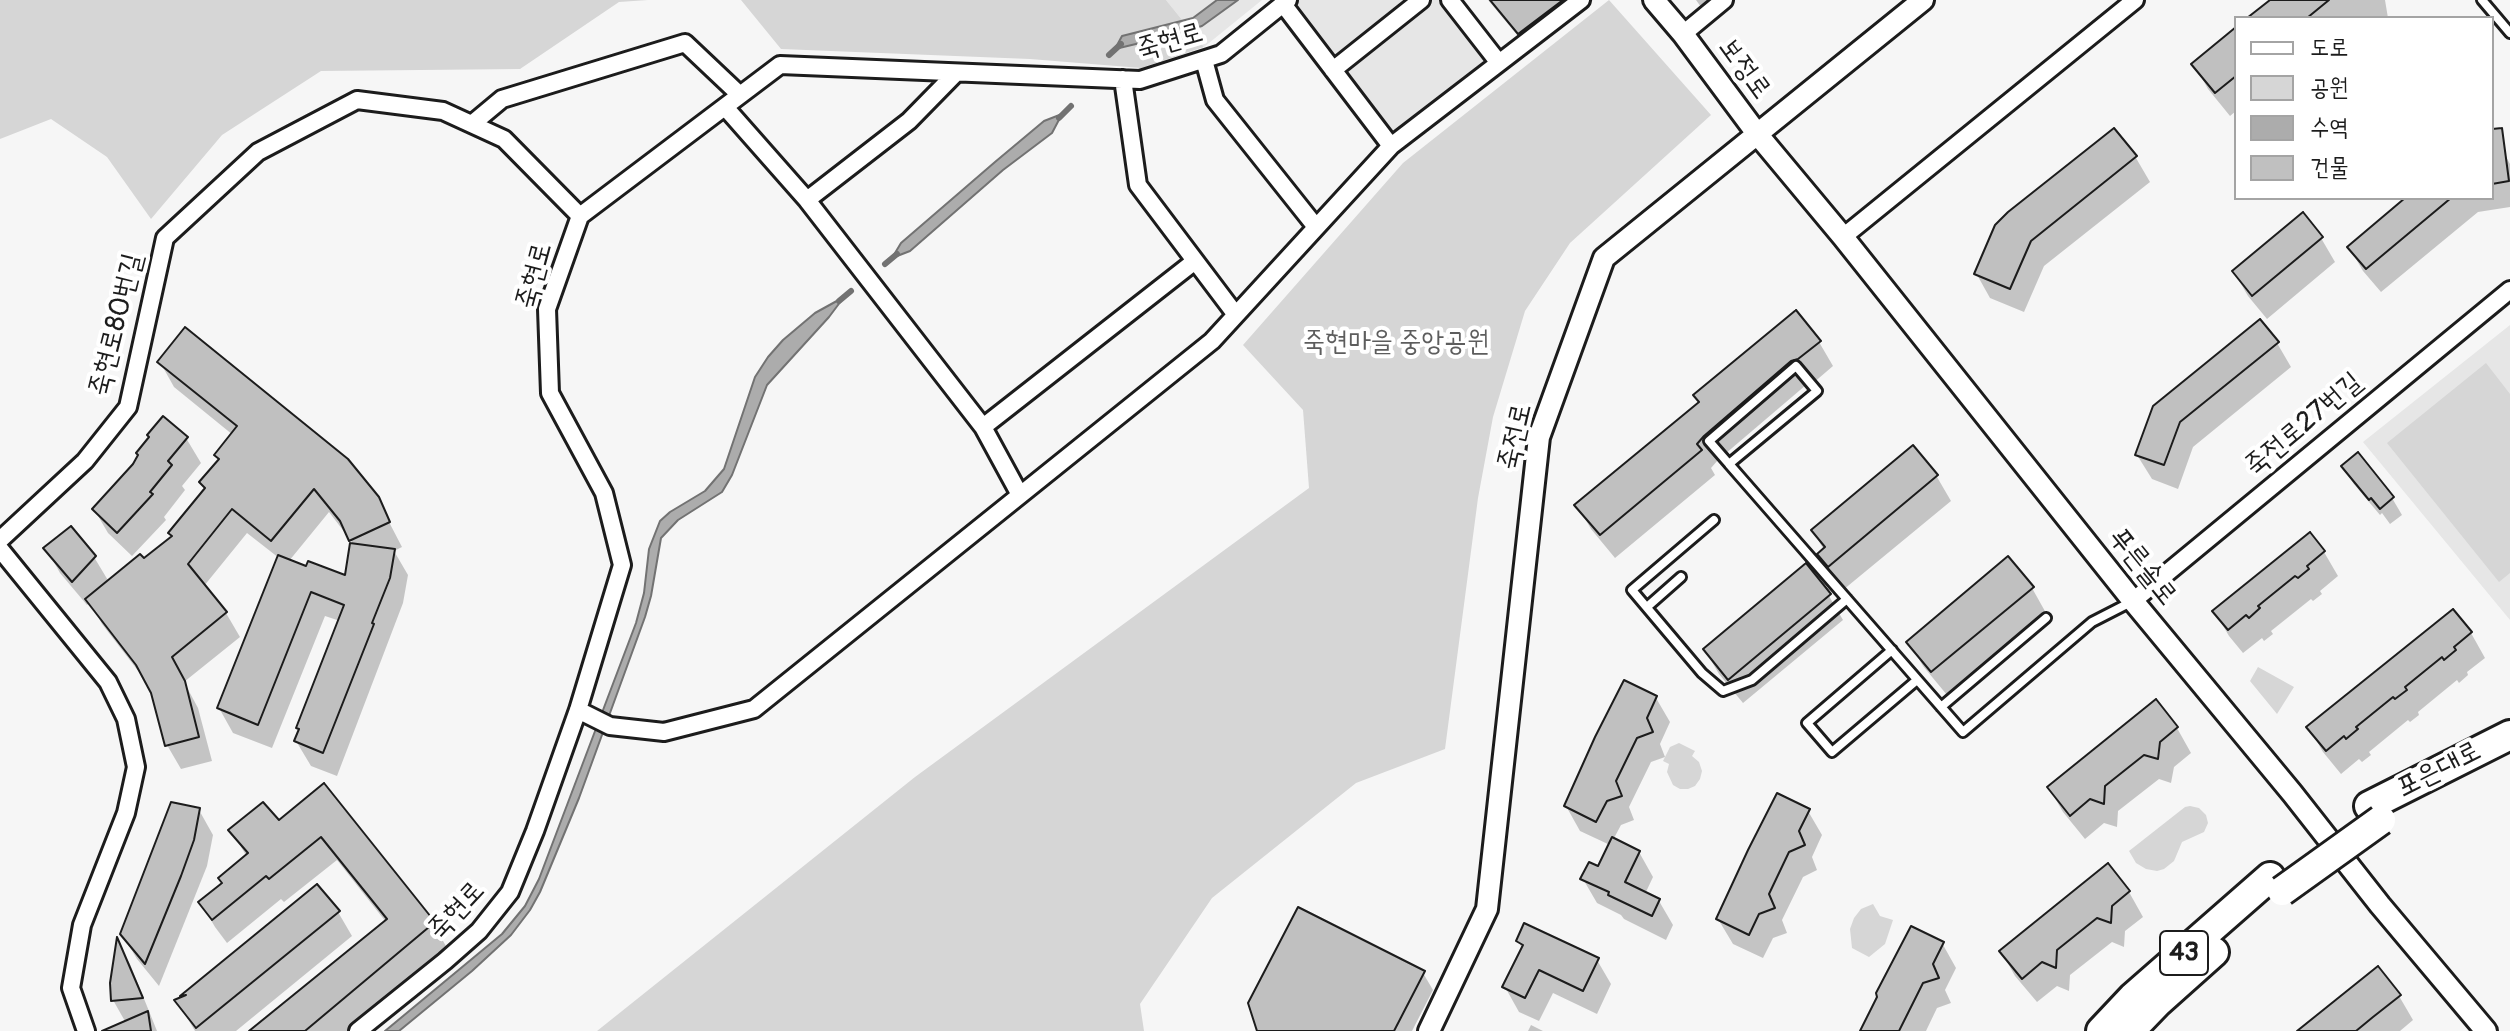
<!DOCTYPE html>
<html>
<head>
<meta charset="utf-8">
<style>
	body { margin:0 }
	#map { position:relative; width:2510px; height:1031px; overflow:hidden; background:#f6f6f6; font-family:Pangolin,"Poor Story",sans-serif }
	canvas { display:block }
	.legend { position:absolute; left:2234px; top:16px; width:260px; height:184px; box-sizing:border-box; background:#fff; border:2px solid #a4a4a4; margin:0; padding:10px 14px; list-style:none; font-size:24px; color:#1c1c1c }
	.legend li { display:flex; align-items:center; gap:16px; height:40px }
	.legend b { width:40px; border:2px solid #a4a4a4 }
</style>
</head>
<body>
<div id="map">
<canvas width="2510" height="1031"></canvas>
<ul class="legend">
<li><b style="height:10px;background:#fff"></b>도로</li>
<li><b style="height:22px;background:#d6d6d6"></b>공원</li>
<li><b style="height:22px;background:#acacac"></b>수역</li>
<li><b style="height:22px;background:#c0c0c0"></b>건물</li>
</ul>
</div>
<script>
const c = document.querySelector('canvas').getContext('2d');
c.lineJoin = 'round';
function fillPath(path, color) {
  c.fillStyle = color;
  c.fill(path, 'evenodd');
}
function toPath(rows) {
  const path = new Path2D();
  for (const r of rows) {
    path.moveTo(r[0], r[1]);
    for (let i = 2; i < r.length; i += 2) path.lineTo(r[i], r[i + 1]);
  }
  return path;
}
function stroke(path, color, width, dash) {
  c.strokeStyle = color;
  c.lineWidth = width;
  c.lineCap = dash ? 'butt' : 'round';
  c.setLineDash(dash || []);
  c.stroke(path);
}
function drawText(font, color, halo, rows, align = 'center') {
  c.font = font + ' Pangolin,"Poor Story",sans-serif';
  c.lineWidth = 8;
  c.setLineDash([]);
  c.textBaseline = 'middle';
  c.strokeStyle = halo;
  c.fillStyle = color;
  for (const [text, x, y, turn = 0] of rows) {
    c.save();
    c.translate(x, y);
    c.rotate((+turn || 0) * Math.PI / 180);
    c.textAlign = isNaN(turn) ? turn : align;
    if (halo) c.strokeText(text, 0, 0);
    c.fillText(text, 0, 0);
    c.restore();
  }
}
const built = toPath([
	[1166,0,1262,0,1204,47],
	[1293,0,1447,0,1495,62,1391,142,1287,5],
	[2510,325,2510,620,2363,442]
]);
const green = toPath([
	[0,0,648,0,619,2,520,69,321,71,222,135,151,219,107,157,51,119,0,139],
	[741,0,1166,0,1204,47,1141,68,1030,59,781,49],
	[1609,0,1711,115,1570,243,1525,311,1493,417,1478,498,1445,749,1356,783,1212,898,1140,1004,1144,1031,597,1031,915,777,1309,488,1303,410,1243,345,1403,163],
	[2486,363,2510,394,2510,573,2499,582,2387,443],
	[2258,667,2294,687,2277,714,2250,681],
	[1679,743,1695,751,1692,756,1699,762,1702,771,1700,779,1695,786,1688,789,1680,789,1673,785,1667,772,1669,764,1663,761,1670,747],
	[2190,806,2199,808,2206,815,2208,823,2204,832,2182,842,2174,861,2164,869,2157,871,2146,869,2136,863,2129,851,2185,807],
	[1873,904,1880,916,1893,920,1885,944,1869,957,1852,948,1850,929,1854,918,1861,909]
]);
const water = toPath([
	[1217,0,1238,0,1202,26,1161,38,1115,49,1122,36,1193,18,1217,0],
	[1062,114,1052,133,1003,170,910,251,892,258,901,243,995,162,1044,121,1062,114],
	[844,297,829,317,767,385,732,475,722,492,678,520,661,538,651,596,645,617,579,798,540,892,530,910,511,935,472,971,399,1031,385,1031,502,934,525,906,539,879,636,623,644,593,649,549,660,521,670,512,705,491,724,469,755,377,768,357,783,340,815,313,844,297]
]);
const shadow = toPath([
	[1488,0,1593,0,1528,48],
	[1696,0,1710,0,1701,7],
	[2273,0,2385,0,2388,18,2251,18],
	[2236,30,2236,111,2230,116,2208,89,2194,64],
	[2114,130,2136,158,2150,182,2044,266,2024,312,1990,298,1976,273],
	[2504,153,2510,164,2510,207,2478,212,2381,292,2363,271,2349,247,2408,198,2492,198,2492,154],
	[2321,238,2335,262,2267,319,2248,296,2234,272],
	[1819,342,1833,366,1812,384,1806,385,1718,460,1711,468,1715,475,1615,558,1591,529,1577,505],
	[2277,343,2291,367,2193,447,2178,489,2152,479,2137,455],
	[160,362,377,499,402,547,394,551,408,575,403,603,337,776,311,766,296,741,340,621,325,616,272,748,233,733,219,708,279,558,247,533,204,586,226,613,240,637,184,682,198,708,212,761,181,769,167,745,149,685,102,624,90,602,87,605,60,573,46,548,94,557,109,582,144,561,173,537,206,490,201,483,220,461,233,435,174,387],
	[329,512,352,542,347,578,289,561],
	[186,438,201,463,182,486,185,490,164,517,166,520,132,556,108,533,94,509,135,465],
	[1913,448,1937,477,1951,501,1843,590,1833,579,1819,554,1824,550,1813,531],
	[2344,466,2392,498,2402,515,2390,524,2382,513,2380,515,2353,483],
	[2310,535,2324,552,2338,576,2320,591,2322,594,2313,601,2311,599,2271,631,2273,634,2264,641,2262,638,2243,653,2229,636,2215,612],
	[2032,588,2046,613,1947,695,1923,666,1909,642],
	[1829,596,1843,620,1743,703,1719,674,1705,650],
	[2453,611,2471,633,2485,658,2467,672,2468,675,2459,683,2457,680,2418,712,2419,715,2410,722,2408,720,2369,752,2371,755,2362,762,2359,759,2341,774,2323,752,2309,728],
	[1656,698,1670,722,1660,744,1665,757,1651,762,1629,807,1634,820,1621,825,1613,840,1639,852,1653,877,1645,894,1659,901,1673,925,1666,940,1624,919,1621,915,1597,903,1583,879,1599,869,1610,845,1580,831,1566,806],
	[2155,702,2177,728,2191,753,2174,767,2171,783,2159,779,2118,811,2117,827,2104,823,2085,839,2063,812,2049,788],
	[324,786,433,923,447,948,347,1031,253,1031,386,922,337,860,284,902,281,899,227,943,215,927,201,903,224,884,247,857,231,830,278,823],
	[199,810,213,835,207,866,159,986,137,959,122,934],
	[1808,811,1822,835,1812,857,1817,870,1803,877,1782,920,1787,933,1773,938,1763,958,1733,944,1718,919],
	[2107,866,2129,892,2143,917,2125,931,2124,947,2112,942,2070,975,2069,991,2057,986,2037,1002,2015,976,2001,951],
	[317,886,338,912,352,936,236,1031,195,1031,177,1001,184,998,182,996],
	[1518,941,1597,960,1611,984,1597,1014,1553,993,1539,1021,1519,1012,1505,987,1523,950],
	[118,943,130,964,157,1031,107,1031,126,1023,113,1000],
	[1942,943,1956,968,1945,990,1951,1003,1937,1008,1926,1031,1862,1031,1879,998],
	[1423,973,1433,990,1412,1031,1260,1031],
	[2399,996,2413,1020,2400,1031,2300,1031],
	[1531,1025,1543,1031,1528,1031]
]);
const stream = toPath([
	[1109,55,1121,44],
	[1059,118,1071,106],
	[885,264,897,254],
	[839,301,851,291]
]);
const building = toPath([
	[1490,0,1563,0,1518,34,1490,0],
	[2270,0,2329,0,2307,18,2247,18,2270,0],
	[2236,27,2236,76,2215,93,2191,64,2236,27],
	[2114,128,2137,156,2031,241,2010,289,1974,274,1995,225,2008,212,2114,128],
	[2502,128,2509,181,2492,184,2492,129,2502,128],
	[2405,198,2451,198,2366,269,2347,247,2405,198],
	[2303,212,2323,237,2252,296,2232,271,2303,212],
	[1796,310,1821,341,1798,359,1791,361,1704,436,1697,444,1702,450,1600,535,1574,505,1699,402,1693,395,1796,310],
	[2260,319,2279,342,2180,422,2164,465,2135,455,2153,406,2260,319],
	[185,327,348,459,379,497,390,522,349,541,340,521,314,489,271,541,232,509,188,564,227,612,172,657,185,681,199,737,165,746,151,693,136,665,85,599,140,554,144,558,172,536,168,533,205,488,199,482,219,459,214,455,237,426,157,362,185,327],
	[163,416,188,437,168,461,172,465,150,492,153,494,117,533,92,509,133,464,138,455,136,453,149,437,147,435,163,416],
	[1913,445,1938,475,1828,567,1817,554,1825,547,1811,530,1913,445],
	[2358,452,2394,497,2380,509,2371,498,2369,500,2341,466,2358,452],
	[71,526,96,556,72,582,43,548,71,526],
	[2310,532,2325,551,2307,566,2309,569,2298,578,2295,576,2258,606,2260,608,2249,618,2246,615,2228,630,2212,611,2310,532],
	[350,543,395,549,390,578,372,623,374,624,323,753,294,741,299,729,296,728,344,605,311,592,258,725,217,708,278,555,306,566,308,561,345,575,350,543],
	[2008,556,2034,587,1931,672,1906,642,2008,556],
	[1806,563,1831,594,1728,680,1703,649,1806,563],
	[2453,609,2472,632,2454,647,2456,650,2444,660,2442,657,2405,687,2407,690,2395,699,2393,697,2356,727,2358,729,2346,739,2344,736,2326,751,2306,727,2453,609],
	[1624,680,1657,696,1647,718,1653,732,1637,738,1616,781,1622,796,1607,801,1596,822,1564,806,1595,737,1624,680],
	[2156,699,2178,727,2160,742,2158,759,2144,755,2105,786,2104,804,2090,799,2070,816,2047,787,2156,699],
	[324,783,435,922,305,1031,249,1031,387,919,321,837,269,879,266,876,212,920,198,902,222,883,218,878,248,853,228,830,263,802,279,820,324,783],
	[1777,793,1810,809,1799,831,1805,845,1789,852,1769,894,1775,908,1759,914,1749,935,1716,919,1748,850,1777,793],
	[171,802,200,808,194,840,181,876,145,964,120,934,171,802],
	[1612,837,1640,851,1625,882,1660,899,1652,916,1608,895,1609,892,1580,879,1589,862,1598,866,1612,837],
	[2108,863,2130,891,2112,906,2111,923,2097,918,2057,950,2056,968,2042,962,2022,979,1999,951,2108,863],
	[317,884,340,911,196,1028,174,1000,186,995,180,996,317,884],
	[1298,907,1425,971,1394,1031,1257,1031,1248,1003,1298,907],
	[1524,923,1599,958,1583,991,1539,970,1525,998,1502,987,1523,945,1516,941,1524,923],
	[1911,926,1944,942,1933,964,1939,978,1923,983,1899,1031,1860,1031,1877,997,1876,993,1911,926],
	[117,937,143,998,111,1001,110,983,117,937],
	[2378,966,2401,995,2373,1017,2356,1031,2297,1031,2378,966],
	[148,1011,151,1031,102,1031,148,1011]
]);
const service = toPath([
	[2482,0,2510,33],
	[1729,464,1709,441,1796,366,1817,391,1729,464,1963,732,2092,622,2133,601],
	[1714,520,1632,590,1702,673,1723,691,1752,680,1847,599],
	[1647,607,1681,577],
	[1892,650,1807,723,1832,752,1917,680],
	[1941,707,2046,618]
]);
const minor = toPath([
	[1450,0,1499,63],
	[1283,4,1391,146],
	[1683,34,1724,0],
	[1204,60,1215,100,1316,227],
	[1333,70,1421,0],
	[1123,79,1138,185,1236,315],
	[725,107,807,200,983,427,1020,495],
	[472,124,502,99,685,43,740,95],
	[807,200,909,121,956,73],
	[1843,237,2135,0],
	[983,427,1195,261],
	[0,540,85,461,128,407,165,238,258,152,357,100,443,111,504,139,580,216],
	[0,549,108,682,126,719,136,767,126,813,82,925,71,988,86,1031],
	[2133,601,2510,290],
	[578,710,610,726,664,732,754,709,1212,341,1391,146,1581,0],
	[358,1031,445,961,479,931,510,892,535,831,578,710,622,565,604,493,550,393,547,309,580,216,780,65,1140,80,1221,54,1288,0]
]);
const tertiary = toPath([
	[1654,0,1683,34,1758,135,1843,237,2133,601,2292,793,2380,905,2486,1031],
	[1429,1031,1487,909,1539,437,1604,258,1923,0]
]);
const trunk = toPath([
	[2369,806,2510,735],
	[2101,1031,2133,997,2270,877],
	[2130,1031,2158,1002,2214,952]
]);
const trunkBridge = toPath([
	[2282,891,2381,820]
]);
const shields = [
	[2184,953,48]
];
const shieldNames = [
	["43",2184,953]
];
const streetNames = [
	["죽현로",1170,42,-16],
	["보정로",1744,69,54],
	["죽현로",535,276,-75],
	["죽현로80번길",117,325,-76],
	["죽전로27번길",2304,425,-40],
	["죽전로",1516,437,-77],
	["푸른솔로",2142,567,51],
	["포은대로",2439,770,-27],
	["죽현로",457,911,-47]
];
const parkNames = [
	["죽현마을 중앙공원",1396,343]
];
fillPath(built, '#e6e6e6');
fillPath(green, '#d6d6d6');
fillPath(water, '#acacac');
stroke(water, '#727272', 2);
fillPath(shadow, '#0003');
stroke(stream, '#727272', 6);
fillPath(building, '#c0c0c0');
stroke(building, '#1c1c1c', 2);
stroke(service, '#1c1c1c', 14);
stroke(minor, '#1c1c1c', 22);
stroke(tertiary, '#1c1c1c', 26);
stroke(trunk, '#1c1c1c', 34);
stroke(service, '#fff', 8);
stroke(minor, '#fff', 16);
stroke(tertiary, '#fff', 20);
stroke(trunk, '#fff', 28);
stroke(trunkBridge, '#1c1c1c', 34, []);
stroke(trunkBridge, '#fff', 28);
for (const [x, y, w] of shields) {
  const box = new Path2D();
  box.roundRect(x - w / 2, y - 22, w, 44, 6);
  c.fillStyle = '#fff';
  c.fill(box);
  stroke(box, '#1c1c1c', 2);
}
drawText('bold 26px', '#1c1c1c', null, shieldNames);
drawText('28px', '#1c1c1c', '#fff', streetNames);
drawText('28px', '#5d5d5d', '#fff', parkNames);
</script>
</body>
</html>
